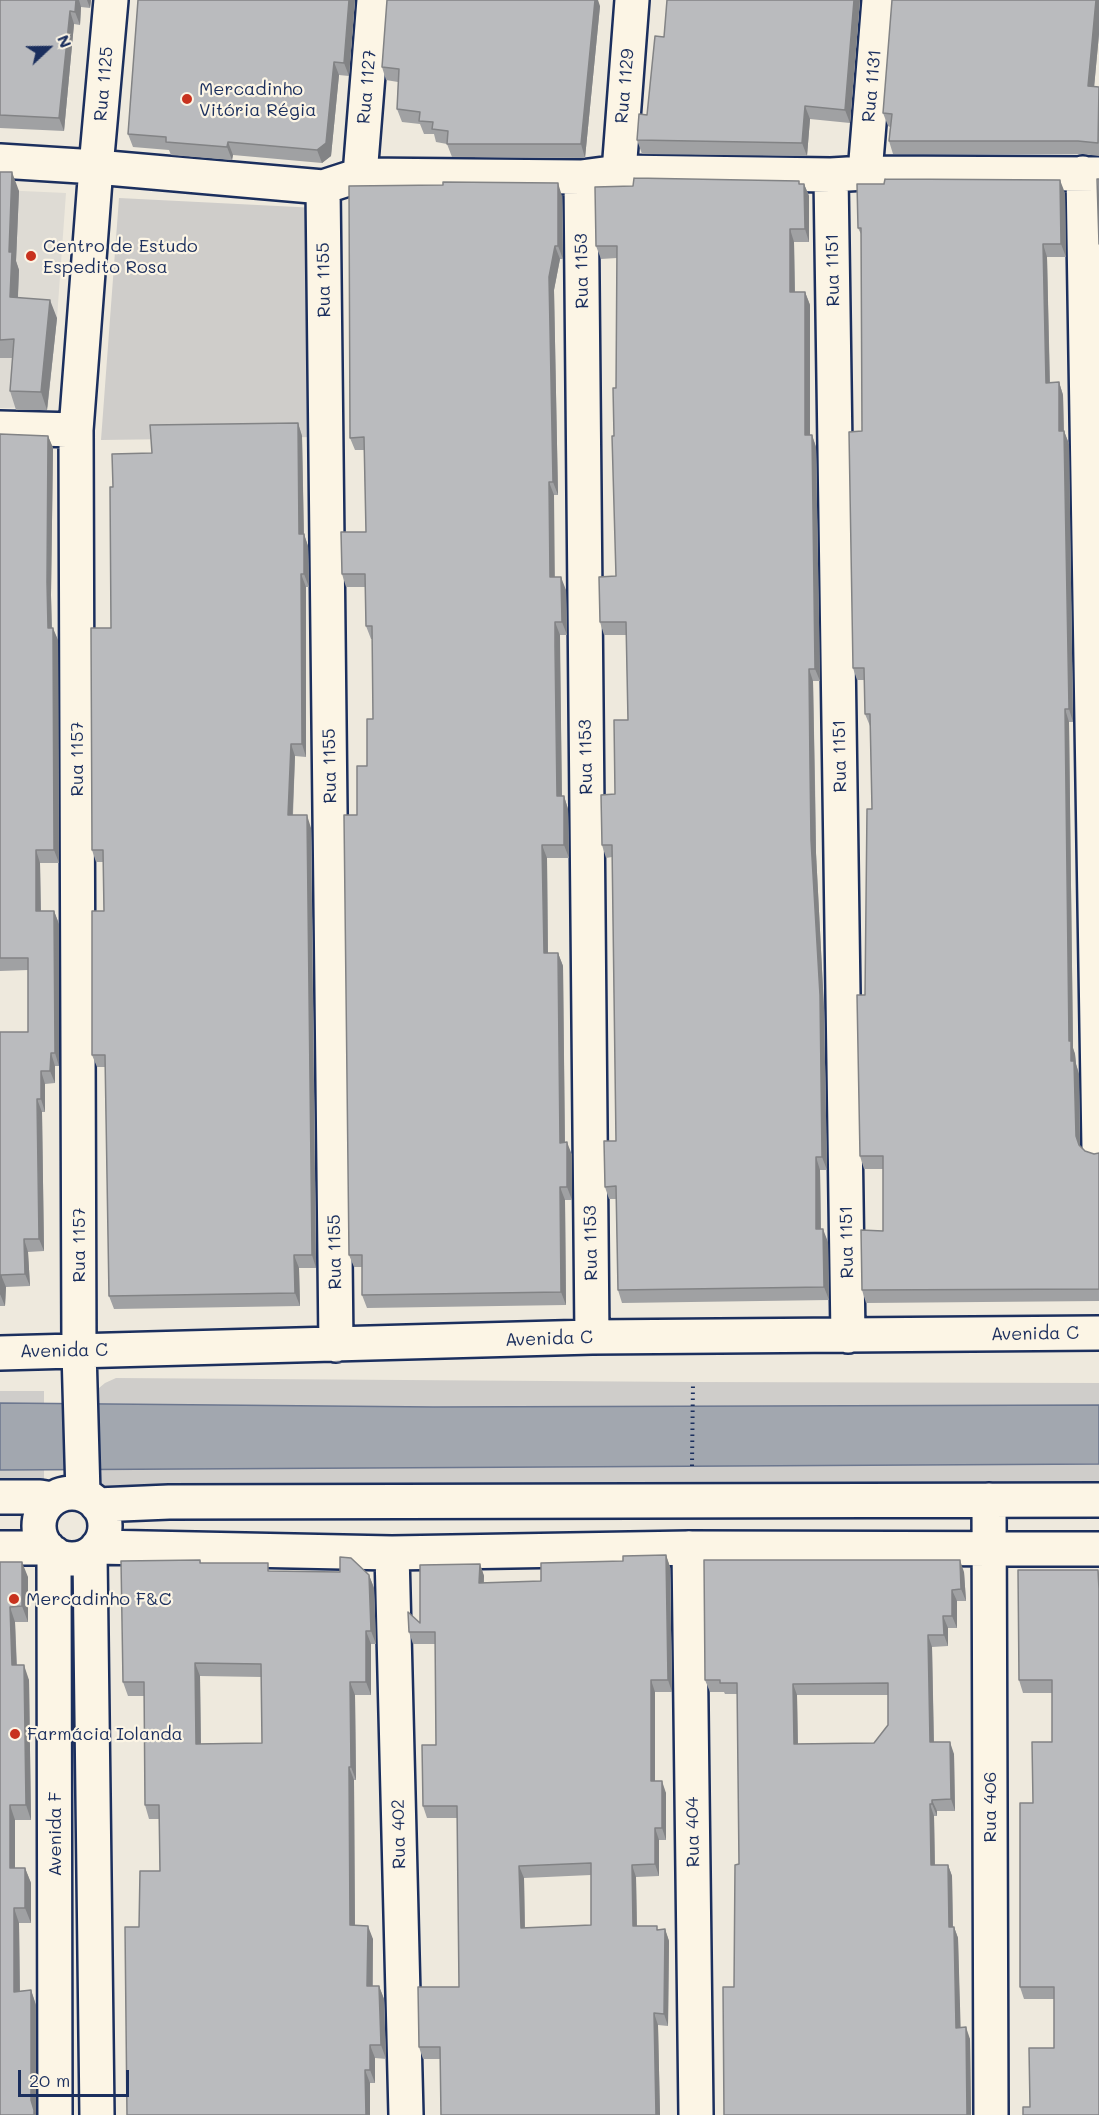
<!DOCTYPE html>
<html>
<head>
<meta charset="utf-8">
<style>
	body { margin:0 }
	#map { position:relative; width:1099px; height:2115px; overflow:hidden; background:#eee9dd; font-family:Mali,sans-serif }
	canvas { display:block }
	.north { position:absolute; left:18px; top:18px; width:60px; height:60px; -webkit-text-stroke:4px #fcf5e5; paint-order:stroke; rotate:68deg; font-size:16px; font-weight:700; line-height:24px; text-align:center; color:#1b2f5e }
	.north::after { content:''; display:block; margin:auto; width:21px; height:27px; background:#1b2f5e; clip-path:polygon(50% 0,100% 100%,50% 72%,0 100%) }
	.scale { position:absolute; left:18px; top:2070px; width:111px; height:27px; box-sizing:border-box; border:3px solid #1b2f5e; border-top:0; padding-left:8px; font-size:18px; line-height:21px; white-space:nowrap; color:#1b2f5e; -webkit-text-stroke:4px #fcf5e5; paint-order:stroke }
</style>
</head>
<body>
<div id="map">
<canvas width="1099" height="2115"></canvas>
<div class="north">N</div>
<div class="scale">20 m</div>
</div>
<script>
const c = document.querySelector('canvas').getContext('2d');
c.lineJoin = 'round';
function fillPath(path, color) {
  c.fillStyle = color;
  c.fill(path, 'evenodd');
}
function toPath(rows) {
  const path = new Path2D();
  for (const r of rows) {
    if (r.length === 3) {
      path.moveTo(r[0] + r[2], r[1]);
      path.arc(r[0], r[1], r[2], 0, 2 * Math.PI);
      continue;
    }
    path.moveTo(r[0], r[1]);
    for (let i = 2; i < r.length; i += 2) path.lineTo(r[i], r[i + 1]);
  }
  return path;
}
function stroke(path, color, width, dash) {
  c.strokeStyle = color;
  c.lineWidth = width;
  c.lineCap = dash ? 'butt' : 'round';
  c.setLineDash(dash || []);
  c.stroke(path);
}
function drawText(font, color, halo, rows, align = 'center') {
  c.font = font + ' Mali,sans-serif';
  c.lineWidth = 4.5;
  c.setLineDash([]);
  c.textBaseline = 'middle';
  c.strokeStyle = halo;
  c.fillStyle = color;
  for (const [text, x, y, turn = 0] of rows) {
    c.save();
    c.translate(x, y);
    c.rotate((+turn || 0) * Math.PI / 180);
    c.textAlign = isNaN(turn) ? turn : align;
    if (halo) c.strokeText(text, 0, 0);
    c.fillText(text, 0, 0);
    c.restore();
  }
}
const built = toPath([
	[0,190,66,193,57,318,48,407,0,408]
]);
const green = toPath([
	[119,198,317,208,317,437,101,440],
	[116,1378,693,1382,1099,1383,1099,1489,107,1493,100,1481,93,1393,105,1383],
	[0,1391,44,1391,44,1479,38,1507,0,1508]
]);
const water = toPath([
	[0,1403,434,1407,1099,1405,1099,1464,0,1470,0,1403]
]);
const path = toPath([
	[692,1466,693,1382]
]);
const minor = toPath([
	[0,161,96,167,323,187,360,175,581,177,619,172,831,175,865,173,1099,174],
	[619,172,632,0],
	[865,173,879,0],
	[1083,173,1099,1148],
	[360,175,374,0],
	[831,175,848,1336],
	[581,177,592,1337],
	[323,187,336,1345],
	[0,428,76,430],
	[0,1353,592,1337,1099,1333],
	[72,1526,33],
	[83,1494,79,1351,76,430,96,167,111,0],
	[0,1497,40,1497,52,1499],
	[989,1500,991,2115],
	[97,1505,169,1502,1099,1500],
	[97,1547,392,1553,689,1548,1099,1549],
	[0,1548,48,1548],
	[689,1548,696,2115],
	[54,1553,55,2115],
	[392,1553,406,2115],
	[90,1554,97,2115]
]);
const wall = toPath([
	[0,0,91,0,90,8,81,7,80,25,74,24,64,131,0,128],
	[138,0,355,0,349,76,339,75,331,156,322,163,233,155,232,160,171,155,169,150,133,147,128,134],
	[667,0,860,0,850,123,810,119,807,156,642,154,637,140,647,115,664,37],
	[1099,0,1099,34,1094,87,1099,87,1099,156,1083,154,893,154,889,141,890,127,888,126,883,113],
	[600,6,585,158,452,157,447,144,436,142,434,134,424,134,420,124,402,122,397,109,398,82,386,80,382,67],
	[0,172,19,191,16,261,19,270,18,297,57,318,47,410,16,410,10,391,13,358,0,358],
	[800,184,804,184,809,196,809,242,794,242,795,292,805,292,810,305,810,435,812,435,816,447,820,681,813,681,815,780,816,853,824,1008,827,1170,820,1170,821,1229,828,1242,829,1300,622,1303,618,1290,616,1199,609,1199,605,1187,616,1141,612,857,606,858,602,845,615,794,628,720,626,635,604,635,600,622,616,576,614,436,616,388,617,258,601,259,596,246],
	[884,184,1065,193,1066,257,1047,257,1050,383,1059,382,1063,395,1064,431,1069,444,1073,722,1069,722,1073,1048,1075,1054,1076,1064,1079,1074,1080,1147,1085,1151,1094,1154,1099,1153,1099,1301,866,1303,862,1290,883,1231,883,1169,864,1169,860,1156,872,809,870,726,865,714,865,680,857,680,853,668,862,431,861,234,858,228],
	[562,196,563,259,560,259,554,290,558,495,554,495,554,577,566,590,567,635,560,635,560,659,562,796,564,796,568,809,569,858,547,858,548,953,558,953,563,966,565,1142,572,1155,572,1200,565,1200,566,1305,367,1308,362,1295,362,1267,354,1267,349,1255,357,815,367,766,373,719,373,639,371,639,366,626,365,587,346,587,342,574,366,532,364,450,355,450,350,438],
	[298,423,302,436,304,534,308,546,309,587,306,587,306,757,295,756,293,815,311,828,316,1268,299,1268,300,1306,114,1309,109,1296,105,1067,97,1067,92,1055,104,911,103,862,96,862,92,850,111,628,152,453],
	[0,434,48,436,53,448,51,595,52,628,58,640,59,863,40,863,41,911,54,911,59,924,59,1066,55,1066,55,1083,45,1084,45,1112,42,1112,44,1251,28,1252,30,1286,6,1287,5,1306,0,1306,0,1032,28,1032,28,970,0,971],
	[666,1555,670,1567,672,1692,655,1692,655,1781,666,1793,666,1840,659,1840,659,1876,636,1877,637,1926,658,1930,665,1929,669,1941,668,2026,658,2025,660,2115,441,2115,440,2059,423,2059,419,2047,459,1987,457,1818,427,1818,423,1806,436,1745,435,1644,413,1644,409,1632,420,1623,480,1564,484,1576,484,1583,541,1581,623,1561],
	[591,1875,591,1925,525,1928,524,1878],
	[200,1560,201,1563,271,1571,369,1575,374,1588,376,1644,371,1644,371,1695,355,1695,356,1780,354,1780,355,1926,373,1939,373,1986,379,1986,384,1999,386,2059,375,2058,375,2083,370,2083,370,2115,127,2115,139,1927,160,1871,159,1819,149,1819,145,1805,144,1696,128,1696,123,1682],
	[200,1676,262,1677,262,1743,201,1744],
	[0,1562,28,1577,28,1622,15,1622,17,1665,29,1680,31,1820,15,1820,15,1868,25,1868,31,1883,31,1923,19,1923,20,1991,31,1990,36,2005,36,2115,0,2115],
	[1098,1570,1099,1573,1099,2115,1030,2107,1054,2048,1054,1999,1024,1999,1020,1987,1033,1803,1052,1742,1052,1693,1023,1693,1019,1680],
	[964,1572,966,1601,957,1601,957,1628,948,1628,948,1646,932,1647,934,1742,954,1754,955,1811,937,1811,937,1816,934,1816,935,1865,948,1865,952,1876,953,1927,954,1927,958,1938,960,2027,970,2039,971,2115,724,2115,734,1987,739,1864,737,1694,725,1694,724,1692,710,1692,705,1680],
	[797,1695,888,1695,888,1725,874,1743,798,1744]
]);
const shadedWall = toPath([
	[76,0,79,0,81,7,80,25,75,12],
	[87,0,91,0,90,8],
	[349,0,355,0,349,76,344,63],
	[595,0,598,0,600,6,585,158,581,144],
	[854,0,860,0,850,123,845,110],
	[1096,0,1099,0,1099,34,1093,99,1088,86],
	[70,11,74,24,64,131,59,118],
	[334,62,339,75,331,156,322,163,317,150],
	[805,106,810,119,807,156,802,143],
	[228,142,233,155,232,160,227,147],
	[12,172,19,191,16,261,19,270,17,315,10,297,9,252],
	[1060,180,1065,193,1066,257,1061,244],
	[558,183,562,196,563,259,558,246],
	[804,184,809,196,809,242,805,229],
	[790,229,794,242,795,305,790,292],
	[1043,244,1047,257,1050,396,1046,383],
	[555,246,560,259,554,290,558,495,553,482,549,277],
	[805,292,810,305,810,447,805,435],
	[50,300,57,318,47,410,41,392],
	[1059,382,1063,395,1064,444,1059,431],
	[298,423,302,436,304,546,299,534],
	[1064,431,1069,444,1073,722,1069,709],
	[812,435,816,447,820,681,815,669],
	[48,436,53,448,51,595,52,640,48,628,47,582],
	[549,482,554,495,555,590,550,577],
	[304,534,308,546,309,587,304,574],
	[301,574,306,587,306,757,302,744],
	[561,577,566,590,567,635,562,622],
	[555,622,560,635,562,809,557,796],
	[53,628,58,640,59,863,54,850],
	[809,669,813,681,816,853,824,1008,827,1170,822,1157,811,840],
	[1065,709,1069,722,1073,1048,1075,1054,1076,1064,1079,1074,1080,1149,1076,1136,1071,1061,1069,1041],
	[291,744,295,756,292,828,288,815],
	[564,796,568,809,569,858,564,845],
	[307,815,311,828,316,1268,312,1255],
	[542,845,547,858,548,965,544,953],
	[36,850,40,863,41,924,36,911],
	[54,911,59,924,59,1066,55,1053],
	[558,953,563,966,565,1156,560,1143],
	[51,1053,55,1066,55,1083,50,1071],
	[41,1071,45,1084,45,1112,41,1099],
	[37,1099,42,1112,44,1251,39,1239],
	[567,1142,572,1155,572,1200,567,1187],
	[816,1157,820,1170,821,1242,816,1229],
	[560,1187,565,1200,566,1305,561,1292],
	[823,1229,828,1242,829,1300,824,1287],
	[24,1239,28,1252,30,1286,25,1274],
	[294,1255,299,1268,300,1306,295,1293],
	[1,1275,6,1287,5,1306,0,1294],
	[666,1555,670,1567,672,1692,668,1680],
	[960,1560,964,1572,966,1601,961,1589],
	[22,1562,28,1577,28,1622,22,1606],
	[480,1564,484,1576,483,1595,479,1583],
	[369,1575,374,1588,376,1644,371,1631],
	[952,1590,957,1601,957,1628,952,1616],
	[10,1607,15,1622,17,1680,12,1665],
	[943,1616,948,1628,948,1646,944,1635],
	[366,1631,371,1644,371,1695,366,1682],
	[928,1635,932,1647,934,1754,930,1742],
	[195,1663,200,1676,201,1757,196,1744],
	[24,1665,29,1680,31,1820,26,1805],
	[651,1680,655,1692,655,1793,651,1781],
	[350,1682,355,1695,356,1780,351,1767],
	[793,1684,797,1695,798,1756,794,1744],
	[950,1742,954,1754,955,1811,951,1799],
	[349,1767,354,1780,355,1939,350,1925],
	[662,1781,666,1793,666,1840,662,1828],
	[932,1800,937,1811,937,1816,932,1804],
	[930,1804,934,1816,935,1877,931,1865],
	[10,1805,15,1820,15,1883,10,1868],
	[655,1828,659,1840,659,1876,655,1864],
	[632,1865,636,1877,637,1938,633,1926],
	[948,1865,952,1876,953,1938,949,1927],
	[519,1866,524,1878,525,1940,521,1928],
	[25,1868,31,1883,31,1923,25,1908],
	[14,1908,19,1923,20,2007,14,1992],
	[368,1926,373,1939,372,1999,367,1986],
	[954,1927,958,1938,961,2039,956,2028],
	[665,1929,669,1941,668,2026,664,2014],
	[379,1986,384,1999,386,2059,381,2045],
	[31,1990,36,2005,36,2115,34,2115,31,2100],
	[654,2013,658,2025,660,2115,656,2115],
	[966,2027,970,2039,971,2115,967,2115],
	[370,2045,375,2058,375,2083,370,2070],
	[365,2070,370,2083,370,2115,366,2115]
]);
const building = toPath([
	[0,0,76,0,75,12,70,11,59,118,0,115,0,0],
	[138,0,349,0,344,63,334,62,326,143,317,150,228,142,227,147,166,142,166,137,128,134,138,0],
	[387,0,595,0,581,144,447,144,448,131,432,129,433,122,419,121,420,112,397,109,399,69,382,67,387,0],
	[667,0,854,0,845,110,805,106,802,143,637,140,639,114,647,115,655,36,664,37,667,0],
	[892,0,1096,0,1088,86,1099,87,1098,143,1078,141,889,141,892,114,883,113,892,0],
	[0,172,12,172,9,252,12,252,10,297,50,300,41,392,10,391,14,339,0,340,0,172],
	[634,178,799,181,799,184,804,184,805,229,790,229,790,292,805,292,805,435,812,435,815,669,809,669,810,767,811,840,820,995,822,1157,816,1157,816,1229,823,1229,824,1287,618,1290,616,1186,605,1187,604,1141,616,1141,612,845,602,845,601,795,615,794,614,720,628,720,626,622,600,622,599,577,616,576,612,436,614,436,613,388,616,388,617,246,596,246,595,187,633,186,634,178],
	[885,179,1060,180,1061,244,1043,244,1046,383,1059,382,1059,431,1064,431,1069,709,1065,709,1069,1041,1071,1041,1071,1061,1074,1061,1076,1136,1079,1145,1085,1151,1094,1154,1099,1153,1099,1289,862,1290,861,1230,883,1231,883,1156,860,1156,857,995,865,995,867,809,872,809,870,714,865,714,864,668,853,668,849,432,862,431,861,228,858,228,857,184,884,184,885,179],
	[1097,179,1099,179,1099,244,1097,179],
	[443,182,558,183,558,246,555,246,549,277,553,482,549,482,550,577,561,577,562,622,555,622,555,646,557,796,564,796,564,845,542,845,544,953,558,953,560,1143,567,1142,567,1187,560,1187,561,1292,362,1295,362,1255,349,1255,344,815,357,815,357,766,367,766,367,719,373,719,372,626,366,626,365,574,342,574,341,532,366,532,364,437,350,438,349,186,443,185,443,182],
	[298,423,299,534,304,534,304,574,301,574,302,744,291,744,288,815,307,815,312,1255,294,1255,295,1293,109,1296,105,1055,92,1055,92,911,104,911,103,850,92,850,91,628,111,628,110,487,113,487,112,454,152,453,150,425,298,423],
	[0,434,48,436,47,582,48,628,53,628,54,850,36,850,36,911,54,911,55,1053,51,1053,50,1071,41,1071,41,1099,37,1099,39,1239,24,1239,25,1274,1,1275,0,1294,0,1032,28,1032,28,958,0,958,0,434],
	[666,1555,668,1680,651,1680,651,1781,662,1781,662,1828,655,1828,655,1864,632,1865,633,1926,657,1926,657,1930,665,1929,664,2014,654,2013,656,2115,441,2115,440,2047,419,2047,418,1987,459,1987,457,1806,423,1806,422,1745,436,1745,435,1632,409,1632,408,1612,420,1623,420,1565,480,1564,479,1583,541,1581,541,1563,623,1561,623,1556,666,1555],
	[591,1863,591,1925,521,1928,519,1866,591,1863],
	[340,1557,351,1558,369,1575,371,1631,366,1631,366,1682,350,1682,351,1767,349,1767,350,1925,368,1926,367,1986,379,1986,381,2045,370,2045,370,2070,365,2070,366,2115,127,2115,125,1927,139,1927,140,1871,160,1871,159,1805,145,1805,144,1682,123,1682,121,1561,200,1560,200,1563,268,1563,268,1571,340,1572,340,1557],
	[195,1663,261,1664,262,1743,196,1744,195,1663],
	[704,1560,960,1560,961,1589,952,1590,952,1616,943,1616,944,1635,928,1635,930,1742,950,1742,951,1799,932,1800,932,1804,930,1804,931,1865,948,1865,949,1927,954,1927,956,2028,966,2027,967,2115,724,2115,723,1987,734,1987,735,1865,739,1864,737,1683,720,1683,720,1680,705,1680,704,1560],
	[888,1683,888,1725,874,1743,794,1744,793,1684,888,1683],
	[0,1562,22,1562,22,1606,10,1607,12,1665,24,1665,26,1805,10,1805,10,1868,25,1868,25,1908,14,1908,14,1992,31,1990,31,2100,34,2110,34,2115,0,2115,0,1562],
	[1018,1570,1098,1570,1099,1589,1099,2115,1023,2115,1023,2107,1030,2107,1029,2048,1054,2048,1054,1987,1020,1987,1020,1803,1033,1803,1032,1742,1052,1742,1052,1680,1019,1680,1018,1570]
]);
const markers = [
	[187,99,6,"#c8321e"],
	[31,256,6,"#c8321e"],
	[14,1599,6,"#c8321e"],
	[15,1734,6,"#c8321e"]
];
const streetNames = [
	["Rua 1125",104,84,-85],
	["Rua 1129",625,86,-85],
	["Rua 1131",872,86,-85],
	["Rua 1127",367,87,-85],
	["Rua 1151",833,270,-91],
	["Rua 1153",582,271,-91],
	["Rua 1155",324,280,-91],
	["Rua 1151",840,756,-91],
	["Rua 1153",586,757,-91],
	["Rua 1157",77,759,-90],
	["Rua 1155",330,766,-91],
	["Rua 1151",847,1242,-91],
	["Rua 1153",591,1243,-91],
	["Rua 1157",79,1245,-90],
	["Rua 1155",335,1252,-91],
	["Avenida C",1035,1334,-1],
	["Avenida C",549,1339,-2],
	["Avenida C",64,1351,-1],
	["Rua 406",990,1807,-90],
	["Rua 404",693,1832,-91],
	["Avenida F",55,1834,-90],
	["Rua 402",399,1834,-91]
];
const poiNames = [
	["Mercadinho",199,89],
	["Vitória Régia",199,110],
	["Centro de Estudo",43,246],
	["Espedito Rosa",43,267],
	["Mercadinho F&C",26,1599],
	["Farmácia Iolanda",27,1734]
];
fillPath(built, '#dedbd4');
fillPath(green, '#cfcdca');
fillPath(water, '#a2a7af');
stroke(water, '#6c778f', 1.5);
stroke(minor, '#1b2f5e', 38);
stroke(path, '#1b2f5e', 4, [1.5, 4.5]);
stroke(minor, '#fcf5e5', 33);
fillPath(wall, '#a0a1a3');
fillPath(shadedWall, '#828385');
fillPath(building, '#babbbe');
stroke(building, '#828385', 1.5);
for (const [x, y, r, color] of markers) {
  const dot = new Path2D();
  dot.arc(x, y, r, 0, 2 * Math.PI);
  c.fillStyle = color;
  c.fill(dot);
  stroke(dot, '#fcf5e5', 2);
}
drawText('18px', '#1b2f5e', '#fcf5e5', streetNames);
drawText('18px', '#1b2f5e', '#fcf5e5', poiNames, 'left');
</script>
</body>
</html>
